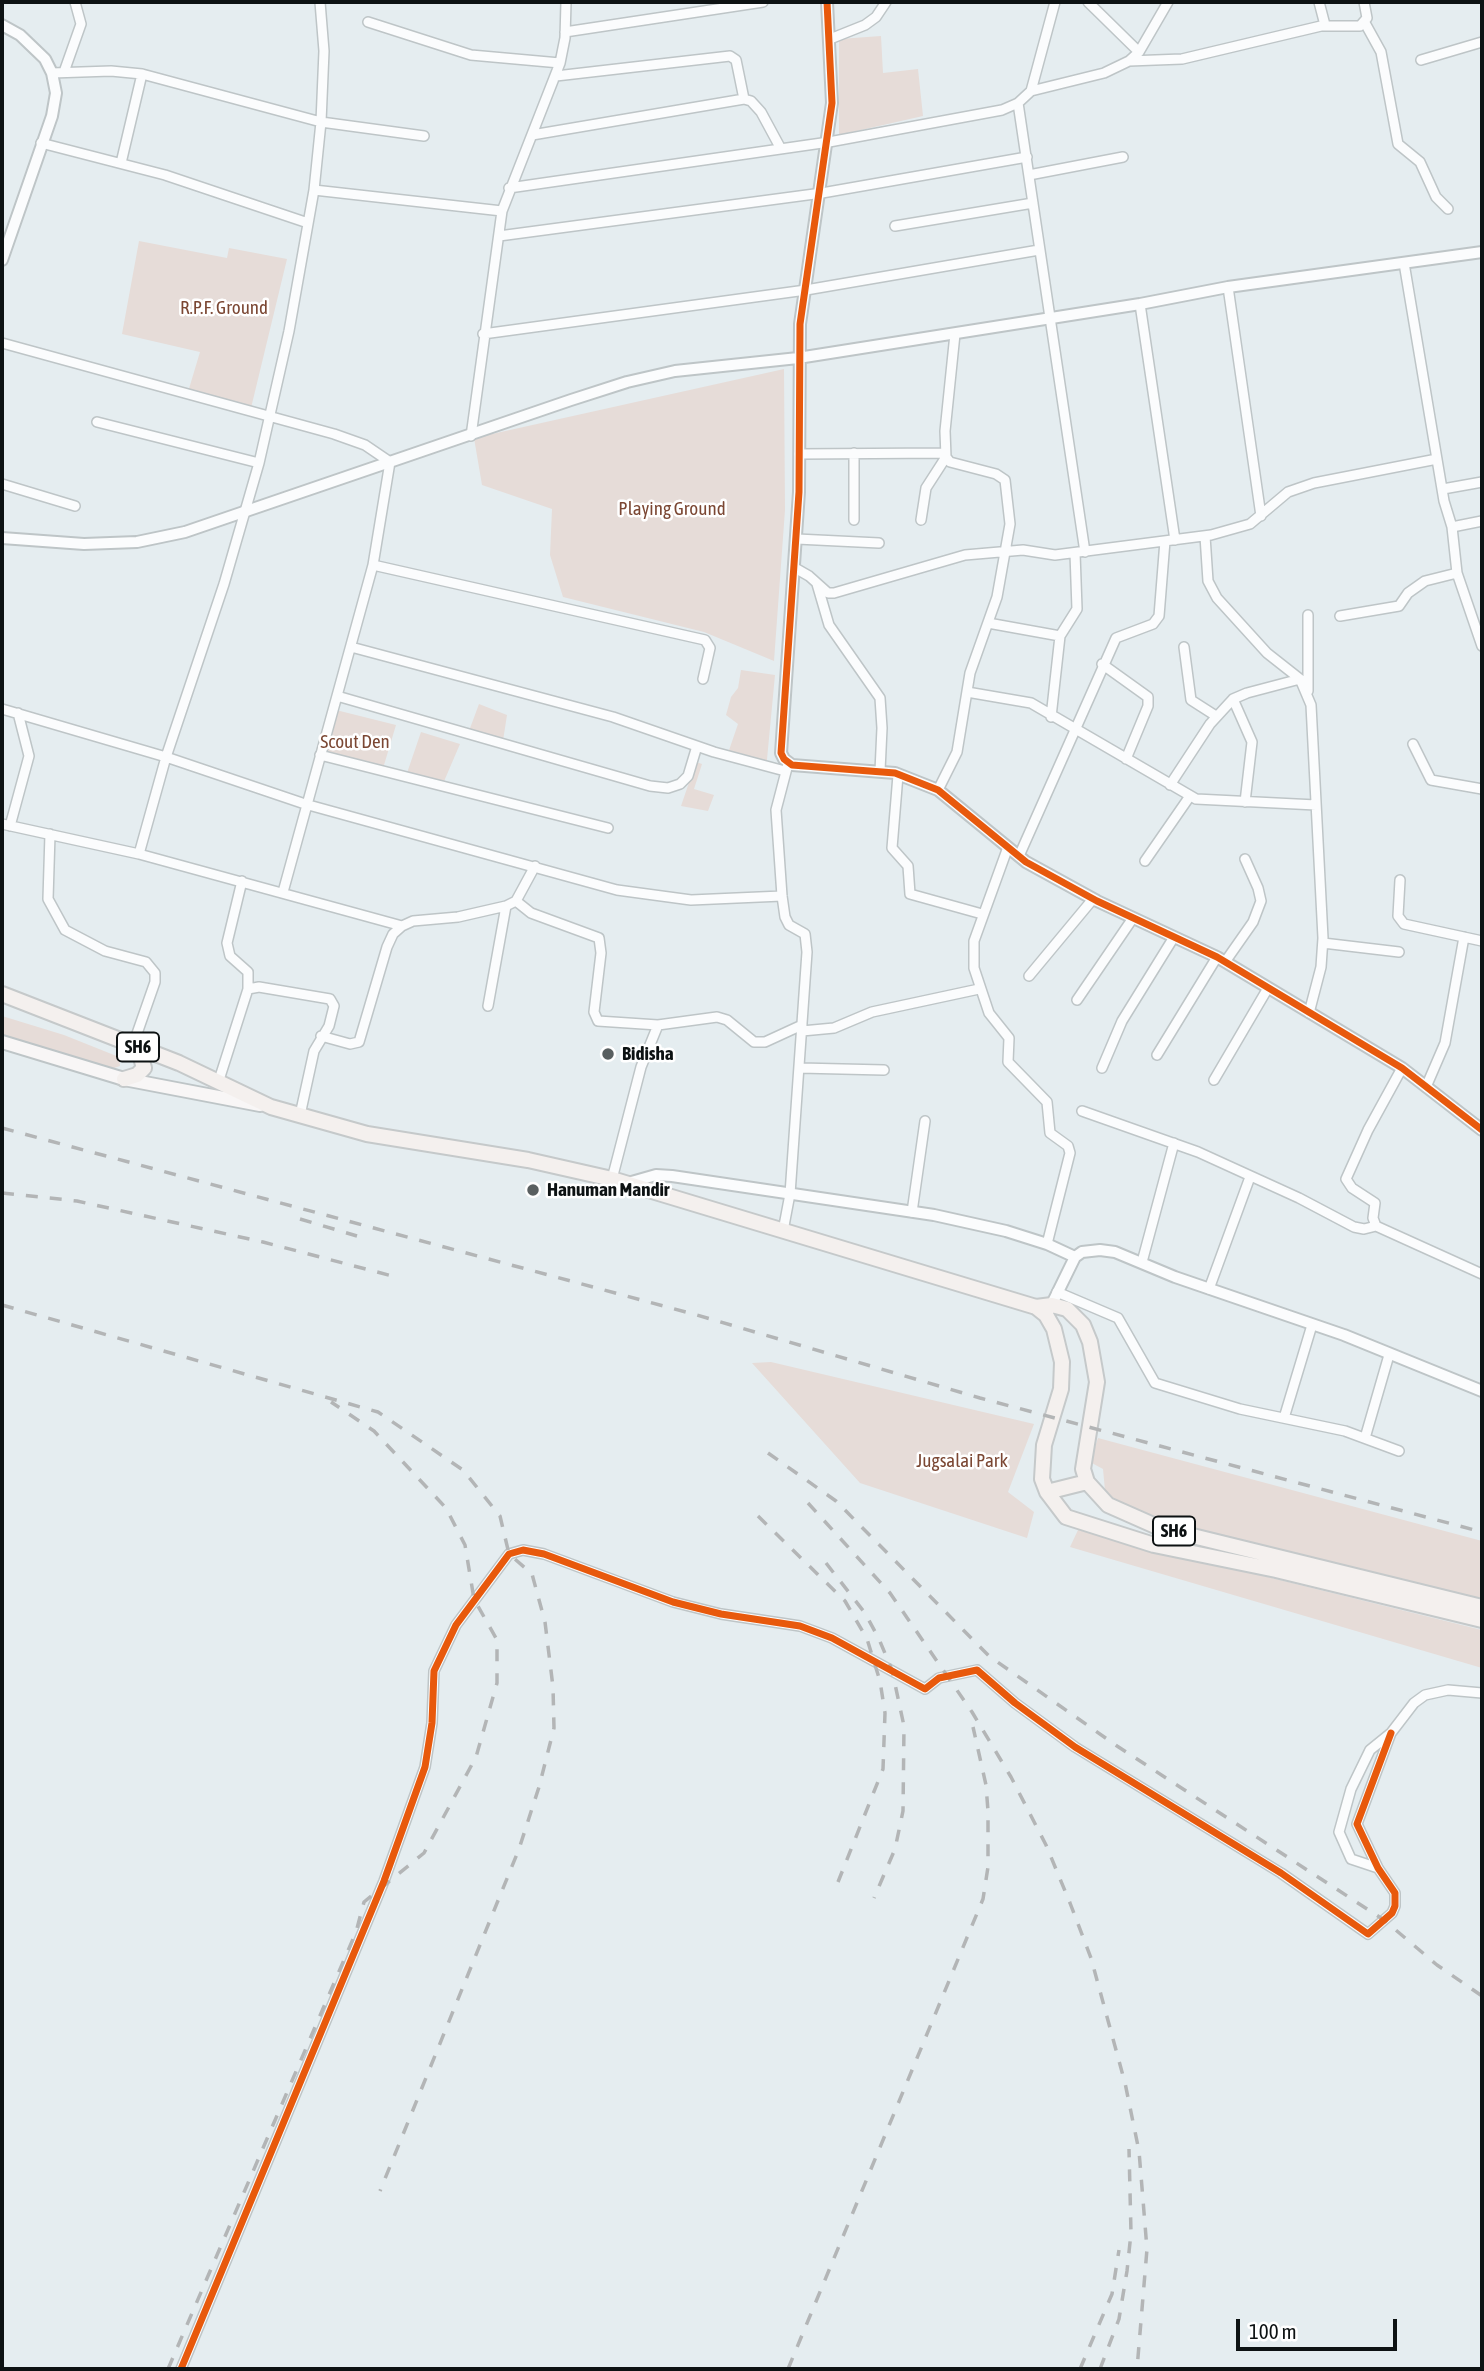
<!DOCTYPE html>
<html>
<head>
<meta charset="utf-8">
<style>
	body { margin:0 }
	#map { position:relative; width:1484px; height:2371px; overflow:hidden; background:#e5edf0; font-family:"Asap Condensed",sans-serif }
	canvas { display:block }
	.frame { position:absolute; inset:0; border:4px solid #0d1213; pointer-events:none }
	.scale { position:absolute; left:1236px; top:2319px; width:161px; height:32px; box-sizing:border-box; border:4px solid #0d1213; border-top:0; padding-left:9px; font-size:21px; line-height:24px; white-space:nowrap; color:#0d1213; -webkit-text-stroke:5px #fff; paint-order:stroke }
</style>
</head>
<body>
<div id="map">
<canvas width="1484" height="2371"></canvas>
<div class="frame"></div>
<div class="scale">100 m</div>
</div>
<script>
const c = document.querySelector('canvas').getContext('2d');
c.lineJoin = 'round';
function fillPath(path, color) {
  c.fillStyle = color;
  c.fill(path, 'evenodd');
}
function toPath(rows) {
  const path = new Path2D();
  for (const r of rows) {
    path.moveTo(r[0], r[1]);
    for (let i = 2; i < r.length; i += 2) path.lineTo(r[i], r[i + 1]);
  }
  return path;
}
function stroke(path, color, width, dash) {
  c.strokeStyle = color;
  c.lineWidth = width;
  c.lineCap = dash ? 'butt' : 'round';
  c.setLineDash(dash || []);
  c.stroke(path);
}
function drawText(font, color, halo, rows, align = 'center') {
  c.font = font + ' "Asap Condensed",sans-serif';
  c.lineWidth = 5;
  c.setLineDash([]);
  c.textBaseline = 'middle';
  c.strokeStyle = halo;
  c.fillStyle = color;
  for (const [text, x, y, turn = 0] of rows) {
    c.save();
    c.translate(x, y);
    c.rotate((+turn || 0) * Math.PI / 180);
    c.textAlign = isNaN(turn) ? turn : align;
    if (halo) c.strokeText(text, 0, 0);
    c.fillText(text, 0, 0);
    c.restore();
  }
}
const green = toPath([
	[881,36,883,73,918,69,923,116,839,135,839,39],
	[139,241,227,258,229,248,287,259,251,408,188,392,200,352,122,334],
	[784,369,785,510,774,661,704,632,563,597,550,555,552,509,482,485,474,438],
	[741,670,775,675,766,770,726,759,738,724,726,715,731,697,738,688],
	[479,704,507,715,502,747,466,739],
	[328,708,396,725,381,775,314,758],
	[421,732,460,744,442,786,407,773],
	[696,762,702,764,694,789,714,795,708,811,681,806],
	[2,1016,64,1035,119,1057,120,1066,111,1069,2,1035],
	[771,1362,1034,1424,1008,1492,1034,1512,1027,1538,860,1483,752,1363],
	[1098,1438,1482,1541,1482,1601,1150,1520,1106,1501,1103,1469,1090,1462],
	[1078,1530,1482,1630,1482,1668,1070,1547]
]);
const minor = toPath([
	[1088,2,1139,52],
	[1319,2,1325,25],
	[368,22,471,55,560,63],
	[1365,23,1381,52,1398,144,1420,162,1436,197,1448,209],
	[565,32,763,2],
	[830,39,865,25,876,17,886,2],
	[1421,60,1482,42],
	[1129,61,1182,59,1321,26,1360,26,1367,18,1364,2],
	[64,72,81,24,75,2],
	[52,73,111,71,142,74,321,122,424,136],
	[556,76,730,56,736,60,744,99],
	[1031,91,1055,2],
	[1018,103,1085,552],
	[532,135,744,99,751,101,761,112,781,149],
	[41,143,165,175,308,223],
	[121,163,142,74],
	[1029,175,1123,157],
	[509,188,829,142,1002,110,1018,103,1031,91,1104,73,1129,61,1139,52,1168,2],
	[314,190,502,211],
	[895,226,1033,203],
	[499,236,822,193,1027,157],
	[1404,263,1444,501,1452,527,1457,573,1482,646],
	[1228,287,1261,516],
	[1140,304,1175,540],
	[483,334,806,290,1039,250],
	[2,343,334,434,365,445,390,462,373,565,283,892],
	[97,422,259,463],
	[471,436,502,211,560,63,565,38,566,2],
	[799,454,945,453],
	[2,484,75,506],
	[1443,489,1482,482],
	[854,520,854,453],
	[921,520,926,488,946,457],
	[1452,527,1482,521],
	[1205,536,1208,581,1217,598,1267,653,1300,679,1311,705,1323,938,1321,967,1309,1013],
	[797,539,879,543],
	[373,565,705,640,710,648,703,679],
	[795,568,809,576,828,593,834,593,965,555,1023,550,1055,555,1211,535,1250,524,1288,492,1314,483,1437,459],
	[817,584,829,625,880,698,882,728,880,771],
	[1308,615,1308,691],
	[1340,616,1399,606,1408,593,1425,581,1457,573],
	[988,623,1060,636],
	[351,647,613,717,714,752,785,771],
	[1184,647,1191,700,1216,716],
	[1102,664,1148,697,1148,706,1126,759],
	[967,692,1031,703,1196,799,1316,805],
	[337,696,650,786,668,788,680,784,688,776,697,746],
	[1233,699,1252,742,1245,802],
	[2,709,166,757,305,804,617,890,691,900,782,896],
	[1051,717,1060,636,1077,609,1075,553],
	[1413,744,1431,780,1482,789],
	[320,755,608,828],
	[898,775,892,848,908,866,910,894,982,914],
	[1170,785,1210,724,1233,699,1247,693,1300,679],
	[938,790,957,752,970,673,997,597,1010,524,1005,480,996,474,950,462,946,457,945,431,955,334],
	[2,824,139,854,402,926],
	[10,826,29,756,18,713],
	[50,834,48,899,65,930,105,951,146,962,155,973,155,982,133,1045],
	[1008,847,974,941,974,968,989,1013,1009,1038,1008,1062,1047,1102,1050,1133,1068,1146,1070,1153,1047,1244],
	[139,854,166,757,224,584,259,463,289,331,314,190,321,122,324,51,320,2],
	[1019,856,1116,638,1153,624,1159,616,1165,541],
	[1145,861,1190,796],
	[1400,880,1398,916,1404,924,1482,941],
	[242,881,227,943,230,956,248,972,248,989],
	[516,901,531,913,599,938,601,953,594,1012,598,1021,658,1025],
	[1323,943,1399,952],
	[1225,962,1253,922,1261,901,1258,888,1245,859],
	[1029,976,1093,899],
	[1077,1000,1133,918],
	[488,1006,506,906],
	[802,1031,834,1028,872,1012,979,989],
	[321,1036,350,1044,359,1042,387,947,393,934,402,926,413,921,458,917,506,906,516,901,535,866],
	[1157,1055,1217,957],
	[800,1068,884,1070],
	[1102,1068,1122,1021,1174,937],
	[1402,1068,1368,1130,1346,1179,1352,1188,1375,1203,1373,1218,1376,1226,1482,1274],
	[219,1080,248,989,259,987,330,999,334,1006,329,1026,314,1051,300,1115],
	[1214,1080,1268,988],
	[1426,1087,1445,1043,1464,937],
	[1082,1111,1198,1152,1299,1198,1354,1227,1364,1229,1376,1226],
	[612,1179,641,1067,658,1025,717,1017,727,1020,754,1042,765,1042,802,1025],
	[912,1212,925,1121],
	[783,1231,790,1194,807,952,805,934,789,925,785,917,782,896,776,810,788,764],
	[1142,1262,1174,1143],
	[1209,1289,1250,1177],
	[1057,1292,1118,1318,1155,1383,1240,1409,1345,1431,1399,1451],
	[1284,1418,1312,1325],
	[1365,1438,1389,1355],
	[1378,1868,1351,1859,1339,1832,1351,1789,1370,1750,1391,1733,1414,1703,1425,1695,1448,1690,1482,1693],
	[181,2369,384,1881,425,1767,432,1723,434,1671,456,1625,509,1554,523,1550,544,1554,673,1602,721,1614,800,1626,832,1638,925,1689,939,1678,977,1670,1015,1703,1075,1747,1281,1873,1368,1934,1392,1913,1395,1906,1395,1893,1378,1868,1357,1824,1391,1733]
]);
const tertiary = toPath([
	[827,2,832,103,800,324,799,492,781,753,784,759,792,765,895,773,938,790,1026,862,1097,901,1217,957,1402,1068,1482,1130],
	[2,25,20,35,45,59,52,73,56,93,52,116,2,260],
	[2,538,84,544,137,542,185,532,571,400,627,382,675,371,798,358,1140,304,1228,287,1482,252],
	[628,1183,656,1175,672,1176,934,1215,1006,1231,1047,1244,1075,1257],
	[1049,1310,1075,1257,1082,1252,1100,1250,1115,1252,1175,1277,1344,1335,1482,1391]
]);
const secondary = toPath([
	[2,1042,124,1079,260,1105]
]);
const primary = toPath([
	[2,994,179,1063,271,1107,367,1134,528,1160,612,1179,1036,1307,1046,1315,1054,1329,1062,1362,1061,1389,1044,1445,1042,1479,1047,1492,1066,1517,1154,1545,1276,1570,1482,1620],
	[124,1079,137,1075,144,1068,138,1047],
	[1036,1307,1052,1305,1067,1309,1083,1325,1090,1342,1097,1382,1083,1469,1087,1482,1108,1505,1160,1528,1482,1607],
	[1047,1492,1087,1482]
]);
const rail = toPath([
	[2,1128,697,1315,980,1398,1482,1532],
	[2,1193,77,1201,263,1242,396,1277],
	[300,1219,357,1236],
	[2,1305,378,1412,463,1470,500,1516,509,1554,532,1574,545,1622,553,1687,554,1728,539,1787,519,1849,380,2191],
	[768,1453,836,1501,989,1656,1117,1746,1384,1920,1437,1965,1482,1996],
	[808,1503,890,1593,972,1712,1011,1777,1046,1845,1070,1903,1091,1958,1125,2083,1139,2151,1147,2249,1137,2369],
	[758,1516,845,1601,867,1639,880,1681,885,1713,883,1769,838,1882],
	[826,1563,865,1613,879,1639,892,1670,904,1726,903,1811,895,1849,874,1898],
	[168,2369,356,1932,364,1902,424,1853,476,1757,497,1683,497,1640,474,1599,465,1545,446,1508,374,1431,331,1402],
	[788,2369,983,1899,988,1867,988,1811,986,1785,973,1727],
	[1080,2369,1112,2294,1119,2250],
	[1100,2369,1119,2319,1127,2271,1131,2233,1129,2149]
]);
const cycleway = toPath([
	[827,2,832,103,800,324,799,492,781,753,784,759,792,765,895,773,938,790,1026,862,1097,901,1217,957,1402,1068,1482,1130],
	[181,2369,384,1881,425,1767,432,1723,434,1671,456,1625,509,1554,523,1550,544,1554,673,1602,721,1614,800,1626,832,1638,925,1689,939,1678,977,1670,1015,1703,1075,1747,1281,1873,1368,1934,1392,1913,1395,1906,1395,1893,1378,1868,1357,1824,1391,1733]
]);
const markers = [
	[608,1054,7,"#595f60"],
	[533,1190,7,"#595f60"]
];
const shields = [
	[138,1047,42],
	[1174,1531,42]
];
const shieldNames = [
	["SH6",138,1047],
	["SH6",1174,1531]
];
const parkNames = [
	["R.P.F. Ground",224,308],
	["Playing Ground",672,509],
	["Scout Den",355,742],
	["Jugsalai Park",962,1461]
];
const poiNames = [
	["Bidisha",622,1054],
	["Hanuman Mandir",547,1190]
];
fillPath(green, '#e6dcd8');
stroke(minor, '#bec5c7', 12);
stroke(tertiary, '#bec5c7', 14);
stroke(secondary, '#bec5c7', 16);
stroke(primary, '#c5c9ca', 18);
stroke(minor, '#fbfcfd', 9);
stroke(tertiary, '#fbfcfd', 10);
stroke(secondary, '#f8f6f6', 12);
stroke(primary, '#f4f0ee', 14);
stroke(rail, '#b3b5b6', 3.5, [12, 12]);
stroke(cycleway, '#e8590c', 7);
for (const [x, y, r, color] of markers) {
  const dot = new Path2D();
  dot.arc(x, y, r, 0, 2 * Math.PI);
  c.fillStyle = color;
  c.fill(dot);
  stroke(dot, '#fff', 2.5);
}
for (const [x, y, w] of shields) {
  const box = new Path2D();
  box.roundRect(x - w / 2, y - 14.5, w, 29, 5);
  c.fillStyle = '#fff';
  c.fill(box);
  stroke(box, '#0d1213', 2);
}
drawText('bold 18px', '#0d1213', null, shieldNames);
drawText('19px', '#7b4733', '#fff', parkNames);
drawText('bold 19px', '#0d1213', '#fff', poiNames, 'left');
</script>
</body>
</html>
